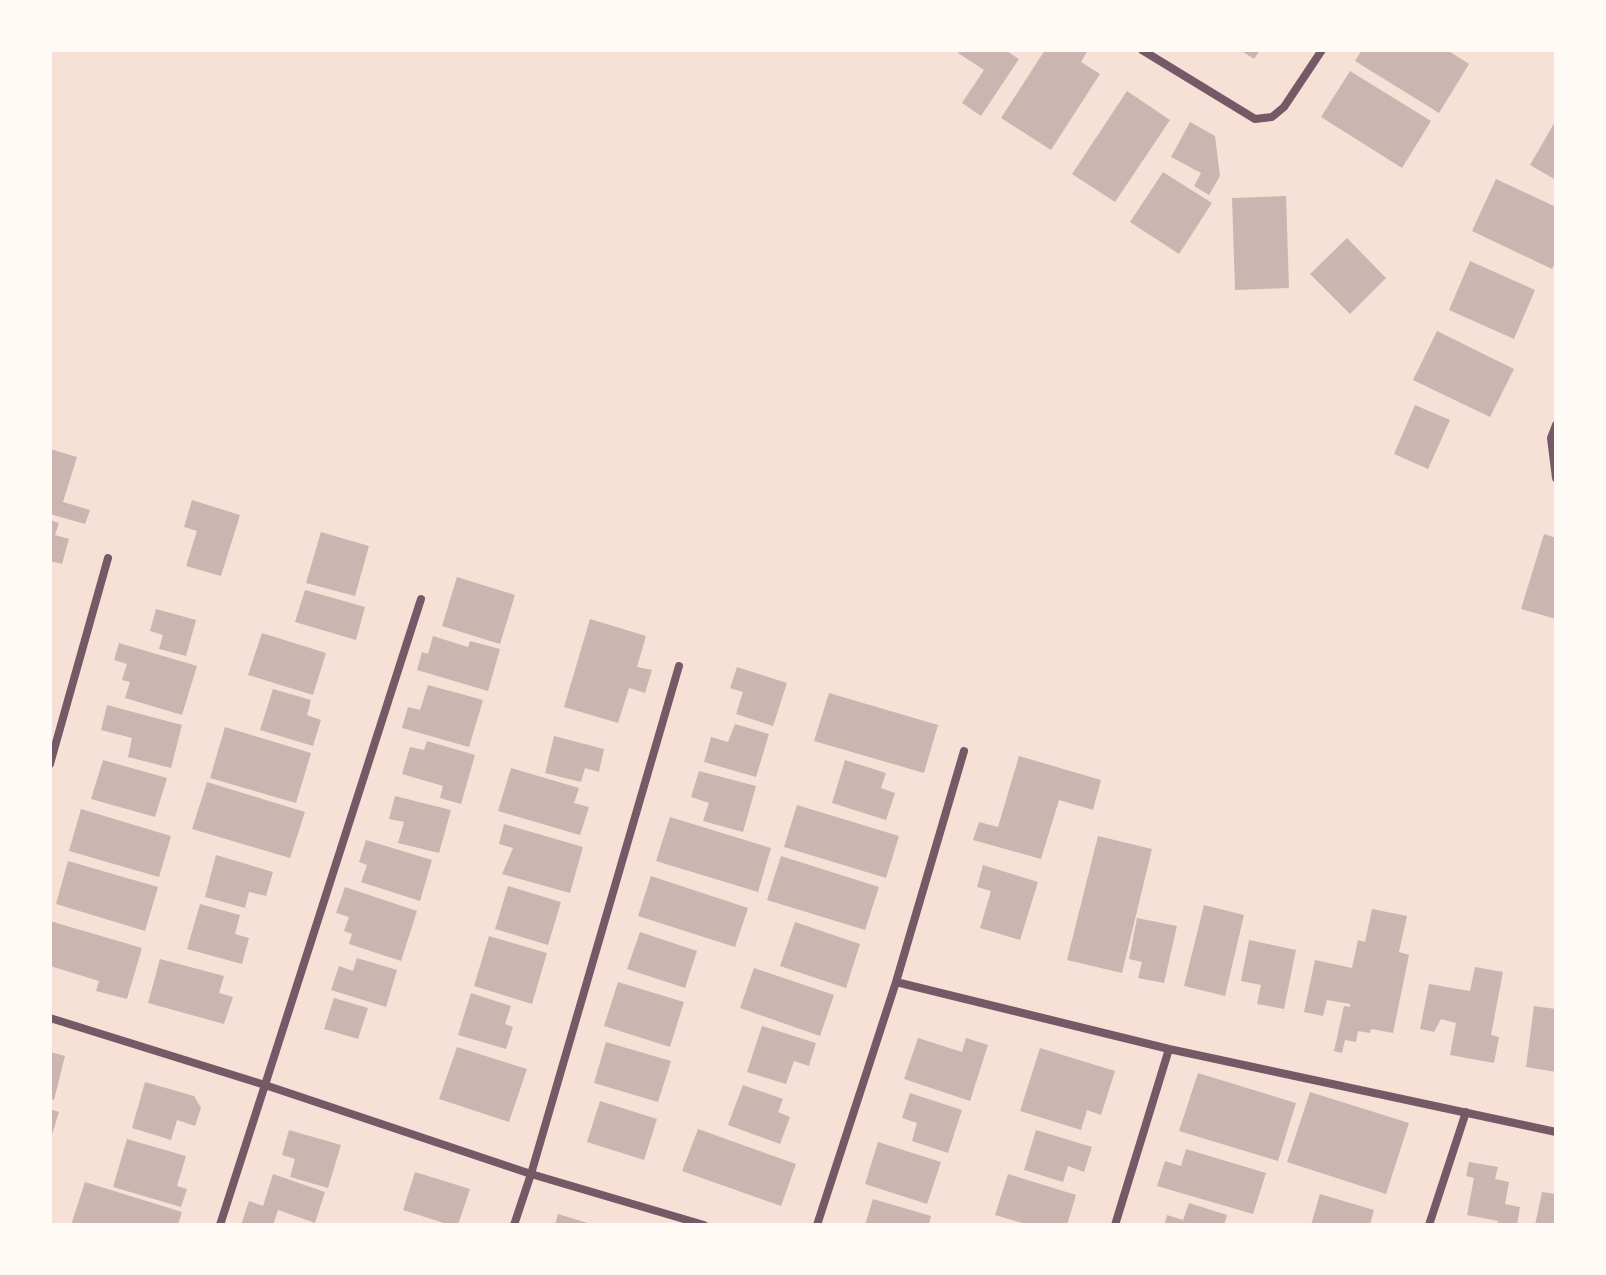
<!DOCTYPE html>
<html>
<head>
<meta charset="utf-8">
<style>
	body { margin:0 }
	#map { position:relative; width:1606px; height:1275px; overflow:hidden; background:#f7e1d7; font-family:Lora,serif }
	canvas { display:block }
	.frame { position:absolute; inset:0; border:52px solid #fffaf5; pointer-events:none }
</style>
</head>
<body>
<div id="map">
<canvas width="1606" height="1275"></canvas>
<div class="frame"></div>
</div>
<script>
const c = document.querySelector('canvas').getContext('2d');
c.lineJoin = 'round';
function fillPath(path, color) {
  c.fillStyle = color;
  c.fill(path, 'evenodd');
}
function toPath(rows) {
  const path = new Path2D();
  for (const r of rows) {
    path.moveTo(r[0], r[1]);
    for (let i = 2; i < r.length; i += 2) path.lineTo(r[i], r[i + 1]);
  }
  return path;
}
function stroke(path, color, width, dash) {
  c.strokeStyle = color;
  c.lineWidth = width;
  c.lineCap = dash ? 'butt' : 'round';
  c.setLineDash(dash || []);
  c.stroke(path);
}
const building = toPath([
	[960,50,1005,50,1019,59,981,116,962,103,984,70,958,53],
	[1045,50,1088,50,1081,62,1100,74,1051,150,1001,118],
	[1240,50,1260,50,1254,59],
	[1362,50,1447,50,1469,64,1439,113,1355,61],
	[1350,71,1431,121,1402,168,1321,117],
	[1127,91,1170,120,1115,202,1072,174],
	[1556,120,1556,180,1530,165],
	[1190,122,1215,136,1220,176,1209,195,1194,186,1201,173,1171,157],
	[1163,172,1212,203,1179,254,1130,222],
	[1496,179,1556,207,1556,261,1552,269,1472,231],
	[1286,196,1289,288,1235,290,1232,198],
	[1347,238,1386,278,1350,314,1310,274],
	[1470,261,1535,290,1514,339,1449,310],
	[1437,331,1514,369,1490,417,1413,380],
	[1415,405,1450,420,1428,469,1394,454],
	[50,449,77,457,63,502,90,510,85,524,50,514],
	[192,500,240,515,221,576,186,566,197,531,184,527],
	[50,520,59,523,55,535,69,539,62,564,50,561],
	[321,532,369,546,355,596,306,583],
	[1544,534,1556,538,1556,619,1521,609],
	[457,577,515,595,500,644,442,626],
	[305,590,365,607,356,640,295,622],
	[156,609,196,620,186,656,159,649,163,635,150,631],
	[590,619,646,636,637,667,652,670,645,693,629,688,618,723,564,707],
	[262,633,326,653,313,695,248,675],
	[433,636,468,647,470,641,500,649,488,691,417,670,422,652,428,654],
	[119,643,197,666,182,715,125,698,130,682,122,680,127,664,114,660],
	[737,667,787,683,773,726,736,714,743,692,730,688],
	[428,685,483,700,469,747,402,728,408,707,420,710],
	[273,689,311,700,307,715,321,720,313,746,260,730],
	[829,693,938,725,924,773,814,741],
	[107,705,182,725,171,768,128,757,132,738,101,730],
	[735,724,769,734,756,777,704,762,711,737,728,742],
	[225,727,311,753,296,803,210,778],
	[554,736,604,749,599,772,585,768,581,782,545,773],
	[427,741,475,755,461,804,440,798,443,786,402,774,410,747,424,750],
	[1019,756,1101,780,1093,810,1059,800,1041,859,973,840,979,822,998,827],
	[103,760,167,778,155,817,91,799],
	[845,760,886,773,881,788,895,793,886,820,832,803],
	[511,768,579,788,574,803,589,807,580,835,498,811],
	[699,771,756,786,743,832,703,821,709,803,691,797],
	[207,782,305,812,290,858,192,829],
	[395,796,451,810,439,853,398,843,404,822,389,819],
	[797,805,899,836,886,878,784,847],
	[81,809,171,836,159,877,69,851],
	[670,817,771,848,758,892,656,861],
	[504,824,583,847,570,893,502,874,513,848,499,844],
	[1098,836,1152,849,1122,973,1067,960],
	[366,840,432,860,420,901,361,882,367,865,359,862],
	[216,855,273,872,266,896,249,892,245,908,205,897],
	[781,856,879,887,865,930,767,900],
	[68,861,158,887,145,931,56,904],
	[983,865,1038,882,1020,940,980,928,991,891,977,887],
	[651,876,748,908,735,947,638,916],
	[508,886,561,902,548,945,495,929],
	[345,887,417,911,401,961,349,944,352,934,344,931,349,917,336,913],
	[200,904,240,915,235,934,249,938,242,964,187,949],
	[1204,905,1244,915,1225,996,1184,986],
	[1372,909,1407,916,1399,952,1409,955,1393,1033,1371,1029,1370,1033,1358,1031,1356,1042,1345,1040,1342,1053,1334,1051,1344,1006,1350,1007,1350,1004,1327,1000,1323,1016,1304,1012,1315,960,1352,968,1358,940,1365,942],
	[1137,918,1177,926,1164,983,1138,978,1142,962,1129,959],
	[50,921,142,948,127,999,96,991,99,981,50,966],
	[795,922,860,944,846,988,780,966],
	[640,932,697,951,685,988,627,969],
	[489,936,547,953,532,1004,474,986],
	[1249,940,1296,950,1284,1009,1257,1004,1261,985,1241,981],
	[357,958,397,970,386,1007,331,990,339,966,353,971],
	[160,959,224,976,219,993,233,997,224,1024,148,1003],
	[1475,967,1503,972,1491,1035,1499,1037,1494,1063,1450,1055,1456,1023,1441,1019,1434,1032,1420,1029,1429,984,1470,991],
	[754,968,834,995,820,1036,740,1008],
	[618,982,684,1002,670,1047,604,1026],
	[471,993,511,1006,505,1024,513,1027,506,1049,458,1035],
	[334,998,368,1008,358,1039,324,1029],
	[1534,1006,1556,1009,1556,1072,1526,1067],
	[762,1026,816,1043,809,1066,794,1061,786,1084,747,1072],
	[918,1038,962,1052,966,1038,988,1045,970,1101,904,1079],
	[606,1042,671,1061,658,1102,594,1083],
	[457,1047,527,1069,509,1122,439,1099],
	[1040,1048,1115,1071,1101,1115,1087,1110,1081,1130,1020,1111],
	[50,1052,65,1056,54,1100,50,1099],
	[1198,1073,1296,1103,1278,1161,1179,1131],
	[145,1082,194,1096,201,1108,195,1126,177,1120,171,1140,132,1128],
	[743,1085,783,1099,778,1112,790,1117,780,1144,728,1125],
	[1310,1092,1409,1123,1386,1194,1287,1162],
	[910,1093,962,1110,948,1153,912,1141,917,1123,902,1118],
	[600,1101,657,1119,644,1160,587,1142],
	[50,1109,59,1112,51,1138,50,1138],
	[698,1129,796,1164,781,1206,682,1171],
	[289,1130,341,1145,328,1188,290,1177,295,1159,282,1155],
	[1036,1130,1092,1147,1084,1172,1068,1166,1063,1182,1024,1170],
	[127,1139,186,1156,177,1186,187,1189,181,1207,113,1187],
	[878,1142,941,1162,927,1204,865,1184],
	[1186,1149,1266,1173,1253,1214,1157,1186,1165,1161,1181,1166],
	[1469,1162,1498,1167,1495,1179,1509,1182,1505,1204,1520,1207,1517,1225,1497,1225,1498,1221,1467,1215,1474,1178,1466,1176],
	[415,1172,470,1189,458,1225,450,1225,403,1210],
	[273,1174,325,1192,315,1223,278,1210,273,1225,241,1225,249,1201,263,1206],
	[1008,1174,1076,1195,1067,1225,1029,1225,995,1215],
	[85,1182,182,1212,178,1225,71,1225],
	[1542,1192,1556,1194,1556,1225,1535,1225],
	[1320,1194,1374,1210,1370,1225,1311,1225],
	[873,1199,931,1216,929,1225,865,1225],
	[1189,1203,1227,1215,1224,1225,1164,1225,1167,1215,1183,1220],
	[558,1214,591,1224,591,1225,555,1225]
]);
const minor = toPath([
	[1142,50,1255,119,1272,117,1284,107,1322,50],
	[1556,425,1551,438,1556,478],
	[50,764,108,558],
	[896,982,1169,1049,1556,1132],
	[50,1018,265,1085,531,1174,704,1225],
	[220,1225,421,599],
	[514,1225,531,1174,679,666],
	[817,1225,896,982,964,751],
	[1115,1225,1169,1049],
	[1429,1225,1466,1112]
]);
fillPath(building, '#ccb4b1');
stroke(minor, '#755966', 8);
</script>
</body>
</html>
